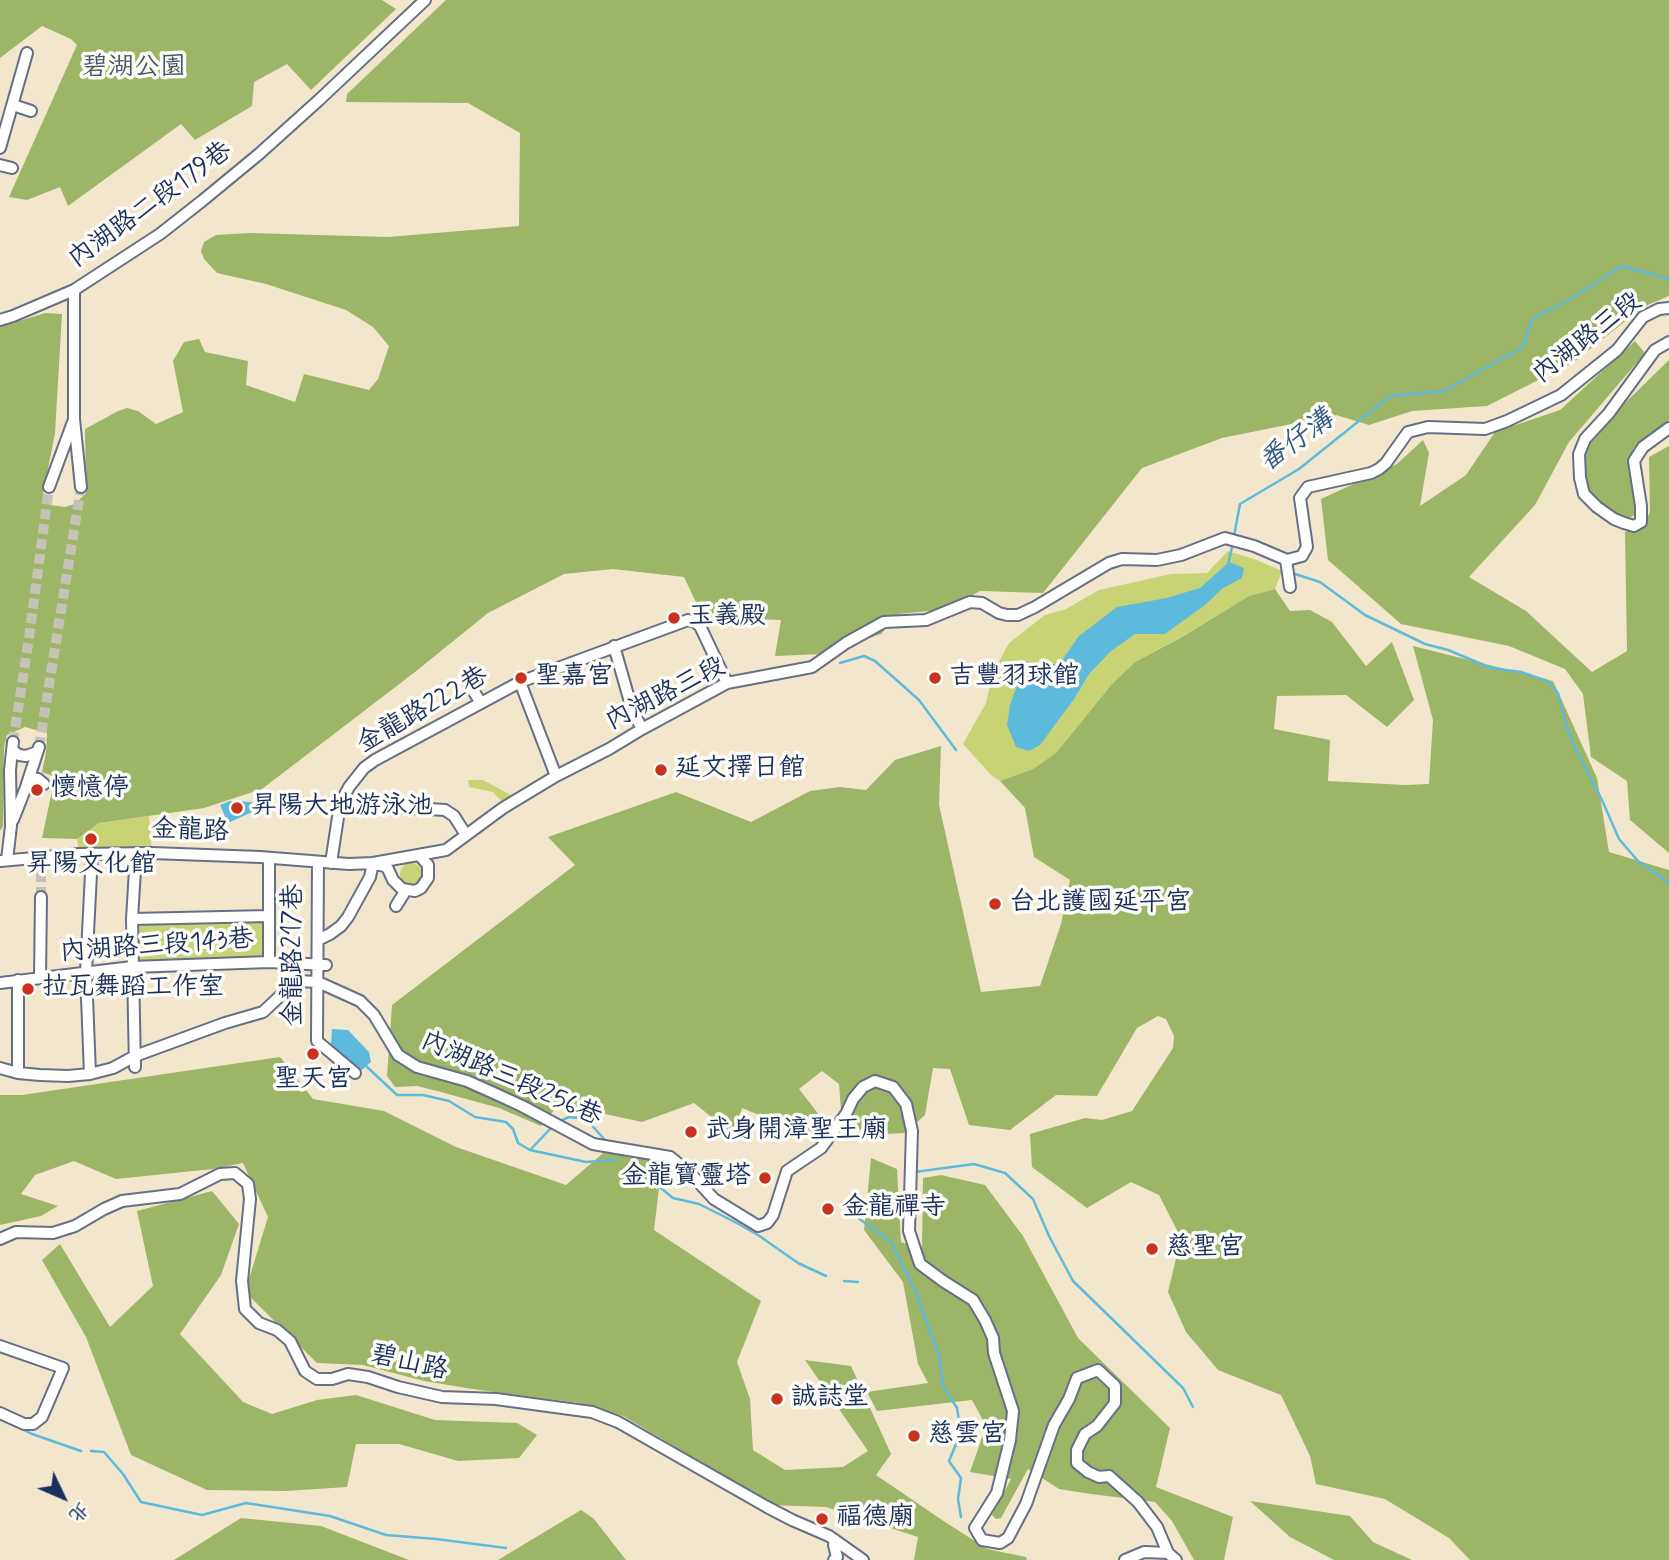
<!DOCTYPE html>
<html>
<head>
<meta charset="utf-8">
<style>
	body { margin:0 }
	#map { position:relative; width:1669px; height:1560px; overflow:hidden; background:#f2e7cd; font-family:Mynerve,"LXGW WenKai TC",sans-serif }
	canvas { display:block }
	.north { position:absolute; left:28px; top:1462px; width:70px; height:70px; -webkit-text-stroke:5px #fdfcf7; paint-order:stroke; rotate:134deg; font-size:19px; font-weight:700; line-height:28px; text-align:center; color:#1b2f5e }
	.north::after { content:''; display:block; margin:auto; width:24px; height:32px; background:#1b2f5e; clip-path:polygon(50% 0,100% 100%,50% 72%,0 100%) }
</style>
</head>
<body>
<div id="map">
<canvas width="1669" height="1560"></canvas>
<div class="north">北</div>
</div>
<script>
const c = document.querySelector('canvas').getContext('2d');
c.lineJoin = 'round';
function fillPath(path, color) {
  c.fillStyle = color;
  c.fill(path, 'evenodd');
}
function toPath(rows) {
  const path = new Path2D();
  for (const r of rows) {
    if (r.length === 3) {
      path.moveTo(r[0] + r[2], r[1]);
      path.arc(r[0], r[1], r[2], 0, 2 * Math.PI);
      continue;
    }
    path.moveTo(r[0], r[1]);
    for (let i = 2; i < r.length; i += 2) path.lineTo(r[i], r[i + 1]);
  }
  return path;
}
function stroke(path, color, width, dash) {
  c.strokeStyle = color;
  c.lineWidth = width;
  c.lineCap = dash ? 'butt' : 'round';
  c.setLineDash(dash || []);
  c.stroke(path);
}
function drawText(font, color, halo, rows, align = 'center') {
  c.font = font + ' Mynerve,"LXGW WenKai TC",sans-serif';
  c.lineWidth = 7;
  c.setLineDash([]);
  c.textBaseline = 'middle';
  c.strokeStyle = halo;
  c.fillStyle = color;
  for (const [text, x, y, turn = 0] of rows) {
    c.save();
    c.translate(x, y);
    c.rotate((+turn || 0) * Math.PI / 180);
    c.textAlign = isNaN(turn) ? turn : align;
    if (halo) c.strokeText(text, 0, 0);
    c.fillText(text, 0, 0);
    c.restore();
  }
}
const green = toPath([
	[1228,551,1257,560,1282,571,1275,589,1249,596,1183,636,1135,662,1112,684,1056,753,1033,769,1000,781,992,776,963,744,986,703,993,673,1009,643,1045,615,1066,609,1099,590,1171,574,1207,573],
	[468,780,483,780,515,797,504,804,493,792,469,787],
	[149,816,152,853,79,854,77,839,99,823],
	[411,874,11],
	[269,916,269,962,132,967,132,919]
]);
const forest = toPath([
	[0,0,382,0,396,9,311,90,287,64,254,82,252,106,195,140,181,124,68,206,60,187,27,200,9,197,77,45,71,39,42,26,0,58],
	[446,0,1669,0,1669,296,1643,307,1574,362,1487,406,1412,411,1369,425,1336,415,1222,438,1142,468,1043,593,980,591,948,609,899,614,881,634,823,654,775,656,781,620,703,617,684,577,613,569,564,574,488,613,415,672,262,789,204,808,99,823,77,839,42,838,55,777,42,772,46,753,47,733,25,727,7,735,4,747,3,826,0,831,0,327,45,313,62,314,55,433,43,494,50,505,65,507,75,504,86,493,85,429,118,411,127,408,138,411,156,424,183,412,173,361,184,342,199,339,205,352,248,361,246,385,295,402,304,374,369,390,378,379,389,346,373,327,346,310,266,284,217,273,204,259,201,251,204,242,216,235,250,233,388,237,519,226,520,133,468,103,346,102,347,94],
	[1635,341,1645,353,1569,442,1535,505,1469,577,1526,611,1592,672,1627,651,1625,532,1643,526,1650,512,1649,457,1669,446,1669,853,1630,820,1627,781,1591,757,1583,694,1565,669,1509,646,1401,624,1328,560,1321,499,1397,464,1423,440,1429,453,1420,506,1466,475,1495,432,1560,410],
	[1669,360,1669,420,1633,449,1630,467,1637,514,1627,519,1609,510,1593,497,1587,483,1583,452,1626,402],
	[1275,589,1290,611,1310,610,1332,622,1366,666,1392,642,1414,700,1387,727,1346,695,1277,696,1274,729,1330,740,1328,781,1405,785,1429,784,1433,720,1413,646,1553,681,1597,778,1609,852,1669,870,1669,1560,1470,1560,1449,1538,1385,1499,1316,1484,1310,1456,1281,1395,1218,1370,1186,1332,1168,1292,1181,1238,1159,1195,1131,1182,1087,1208,1032,1167,1030,1134,1085,1118,1102,1120,1132,1111,1173,1048,1174,1036,1166,1019,1158,1016,1137,1028,1097,1096,1056,1095,1010,1130,969,1125,950,1069,933,1068,925,1115,905,1133,865,1135,841,1109,839,1084,822,1071,799,1089,823,1120,810,1136,742,1108,734,1134,719,1138,709,1115,694,1103,642,1122,559,1104,541,1126,499,1108,441,1092,417,1086,395,1087,387,1076,392,1005,575,865,548,837,676,792,751,822,810,791,840,787,866,790,895,760,941,746,939,805,981,992,1040,986,1061,924,1070,880,1034,857,1025,808,1000,781,1033,769,1056,753,1112,684,1135,662,1182,637,1249,596],
	[280,1057,313,1099,384,1111,456,1147,566,1185,609,1148,662,1163,654,1230,761,1301,737,1362,750,1399,753,1450,785,1470,843,1467,868,1451,805,1360,851,1366,891,1454,876,1475,942,1520,987,1549,1026,1557,1027,1560,914,1560,918,1537,826,1507,769,1505,713,1469,623,1416,580,1403,479,1390,424,1381,363,1365,317,1363,245,1292,268,1217,243,1163,213,1169,116,1179,74,1161,35,1175,21,1194,58,1206,41,1216,0,1225,0,1095,22,1095],
	[871,1158,897,1169,901,1242,922,1249,923,1178,941,1175,985,1185,1023,1236,1078,1338,1170,1428,1156,1487,1233,1517,1224,1560,1194,1560,1172,1521,1155,1502,1091,1494,1059,1489,1028,1469,1001,1518,996,1519,992,1515,1011,1479,970,1472,986,1426,972,1400,877,1411,867,1392,928,1383,918,1364,903,1282,864,1230],
	[212,1191,239,1224,221,1275,180,1334,243,1402,272,1414,317,1400,356,1395,435,1420,517,1423,537,1435,519,1458,458,1461,399,1444,356,1444,347,1487,286,1491,207,1490,131,1455,86,1337,42,1260,60,1244,110,1327,153,1286,137,1211],
	[1250,1501,1350,1516,1373,1542,1412,1560,1334,1560,1290,1537],
	[581,1510,594,1519,626,1560,498,1560],
	[241,1518,321,1526,409,1560,174,1560]
]);
const water = toPath([
	[1229,562,1244,568,1242,578,1223,588,1205,605,1165,634,1135,634,1111,651,1089,674,1074,699,1040,745,1029,751,1016,747,1007,725,1010,705,1026,661,1040,666,1060,663,1079,636,1117,607,1167,598,1200,588],
	[230,801,252,802,252,812,228,823,220,805],
	[332,1029,348,1030,369,1052,371,1062,362,1070,355,1069,331,1044]
]);
const stream = toPath([
	[1234,536,1240,504,1299,469,1390,396,1444,391,1523,347,1532,319,1567,301,1622,266,1669,279],
	[1228,564,1233,543],
	[1292,573,1320,582,1365,615,1425,644,1448,650,1491,668,1521,672,1547,681,1558,693,1566,725,1574,746,1602,800,1619,839,1638,861,1669,883],
	[840,663,864,656,875,661,919,700,956,750],
	[366,1066,397,1095,423,1095,449,1101,475,1117,506,1122,513,1129,518,1143,530,1150,586,1162,613,1160,616,1161],
	[558,1122,569,1117,586,1119,606,1141],
	[531,1149,553,1126],
	[633,1168,640,1171,673,1198,699,1204,735,1222,758,1235,798,1263,826,1276],
	[915,1172,974,1164,1005,1173,1033,1199,1049,1236,1073,1281,1183,1388,1193,1407],
	[850,1212,891,1242,916,1292,939,1355,943,1386,957,1408,961,1432,949,1461,961,1478,958,1499,961,1517],
	[844,1281,858,1282],
	[12,1424,32,1434,81,1451],
	[91,1451,104,1452,123,1474,141,1502,202,1515,246,1503,330,1516,386,1535,436,1539,506,1548]
]);
const minorTunnel = toPath([
	[13,742,29,638,49,487],
	[39,747,81,487],
	[41,857,41,897]
]);
const minor = toPath([
	[13,105,31,111],
	[0,148,27,53],
	[0,165,12,168],
	[74,290,74,419,81,487],
	[0,320,13,316,74,290,160,234,202,201,259,154,319,100,425,0],
	[1669,342,1655,350,1609,413,1585,439,1579,454,1580,478,1584,494,1597,507,1614,519,1624,523,1634,526,1641,522,1641,506,1634,461,1643,447,1669,428],
	[49,487,73,422],
	[1286,560,1290,587],
	[614,646,632,709,642,729],
	[520,682,556,776],
	[469,684,481,703],
	[12,750,19,755,26,756,37,752],
	[29,778,38,779,44,784],
	[340,804,445,810,454,816,466,835],
	[13,820,26,787,39,747],
	[7,860,11,826,10,770,13,742],
	[0,861,79,854,152,853,260,857,349,864,373,863,446,850,503,808,556,776,609,749,642,729,727,683,812,667,846,643,884,622,926,620,970,602,982,603,999,613,1007,615,1018,615,1035,607,1109,563,1122,559,1157,560,1181,555,1225,538,1254,546,1287,560,1302,556,1307,547,1300,498,1308,487,1371,473,1379,469,1386,463,1408,432,1428,427,1485,429,1507,421,1561,395,1617,350,1643,317,1659,309,1669,308],
	[318,862,317,1041,355,1073],
	[331,863,340,804,349,787,364,768,375,760,520,682,688,620,695,622,700,626,727,683],
	[375,864,385,866,388,869,393,880,402,889,415,891,421,888,428,878,428,865,419,855],
	[396,906,406,890],
	[132,919,269,916],
	[318,940,330,934,341,926,348,917,370,877,373,863],
	[269,962,269,858],
	[40,977,41,897],
	[0,983,132,967,269,962,326,965],
	[135,1067,132,919,136,853],
	[0,1068,18,1073,40,1075,68,1076,90,1074,113,1068,135,1056,225,1023,263,1012,296,981,318,982,360,1001,374,1015,398,1055,417,1067,467,1081,496,1094,522,1106,593,1144,670,1157,691,1174,714,1199,758,1226,767,1223,773,1215,787,1171,821,1148,846,1114,853,1099,863,1087,875,1081,893,1087,906,1104,912,1131,909,1231,920,1264,943,1281,973,1300,985,1320,993,1338,994,1353,1013,1411,1010,1440,997,1493,975,1528,982,1540,1000,1543,1008,1538,1026,1504,1054,1425,1069,1399,1077,1378,1098,1370,1115,1386,1115,1403,1097,1426,1085,1434,1077,1450,1077,1463,1088,1472,1099,1477,1109,1476,1138,1502,1157,1527,1168,1553],
	[18,1073,18,980],
	[90,1074,86,972,92,854],
	[0,1239,16,1232,53,1233,75,1226,104,1209,122,1201,180,1194,220,1174,235,1173,248,1184,250,1199,242,1281,245,1309,259,1323,277,1330,290,1341,305,1371,317,1379,332,1379,348,1374,368,1377,398,1387,442,1397,496,1399,592,1412,618,1422,767,1507,792,1520,829,1536,863,1560],
	[0,1346,63,1368,42,1417,33,1424,24,1424,0,1413],
	[834,1560,837,1557,834,1545,835,1540],
	[1125,1560,1144,1552,1168,1553,1176,1560]
]);
const markers = [
	[674,618,7,"#c8321e"],
	[521,678,7,"#c8321e"],
	[935,678,7,"#c8321e"],
	[661,770,7,"#c8321e"],
	[37,790,7,"#c8321e"],
	[237,808,7,"#c8321e"],
	[91,839,7,"#c8321e"],
	[995,904,7,"#c8321e"],
	[28,989,7,"#c8321e"],
	[313,1054,7,"#c8321e"],
	[691,1132,7,"#c8321e"],
	[765,1178,7,"#c8321e"],
	[828,1209,7,"#c8321e"],
	[1152,1249,7,"#c8321e"],
	[777,1399,7,"#c8321e"],
	[914,1436,7,"#c8321e"],
	[822,1519,7,"#c8321e"]
];
const parkNames = [
	["碧湖公園",134,69]
];
const streetNames = [
	["內湖路二段179巷",151,206,-36],
	["內湖路三段",1588,339,-38],
	["內湖路三段",666,695,-27],
	["金龍路222巷",423,711,-30],
	["金龍路",190,832,2],
	["內湖路三段143巷",157,947,-4],
	["金龍路217巷",295,955,-90],
	["內湖路三段256巷",511,1080,24],
	["碧山路",409,1364,13]
];
const poiNames = [
	["玉義殿",688,618],
	["聖嘉宮",535,678],
	["吉豐羽球館",949,678],
	["延文擇日館",675,770],
	["懷憶停",51,790],
	["昇陽大地游泳池",251,808],
	["昇陽文化館",91,866,"center"],
	["台北護國延平宮",1009,904],
	["拉瓦舞蹈工作室",42,989],
	["聖天宮",313,1081,"center"],
	["武身開漳聖王廟",705,1132],
	["金龍寶靈塔",751,1178,"right"],
	["金龍禪寺",842,1209],
	["慈聖宮",1166,1249],
	["誠誌堂",791,1399],
	["慈雲宮",928,1436],
	["福德廟",836,1519]
];
const waterNames = [
	["番仔溝",1297,442,-36]
];
fillPath(green, '#c7d375');
fillPath(forest, '#9db566');
fillPath(water, '#5ebadc');
stroke(stream, '#5ebadc', 2.5);
stroke(minorTunnel, '#c7c2b7', 10, [10, 5]);
stroke(minor, '#666f85', 14);
stroke(minor, '#fff', 10);
for (const [x, y, r, color] of markers) {
  const dot = new Path2D();
  dot.arc(x, y, r, 0, 2 * Math.PI);
  c.fillStyle = color;
  c.fill(dot);
  stroke(dot, '#fdfcf7', 2.5);
}
drawText('26px', '#465864', '#fdfcf7', parkNames);
drawText('26px', '#1b2f5e', '#fdfcf7', streetNames);
drawText('26px', '#1b2f5e', '#fdfcf7', poiNames, 'left');
drawText('italic 28px', '#2f5984', '#fdfcf7', waterNames);
</script>
</body>
</html>
